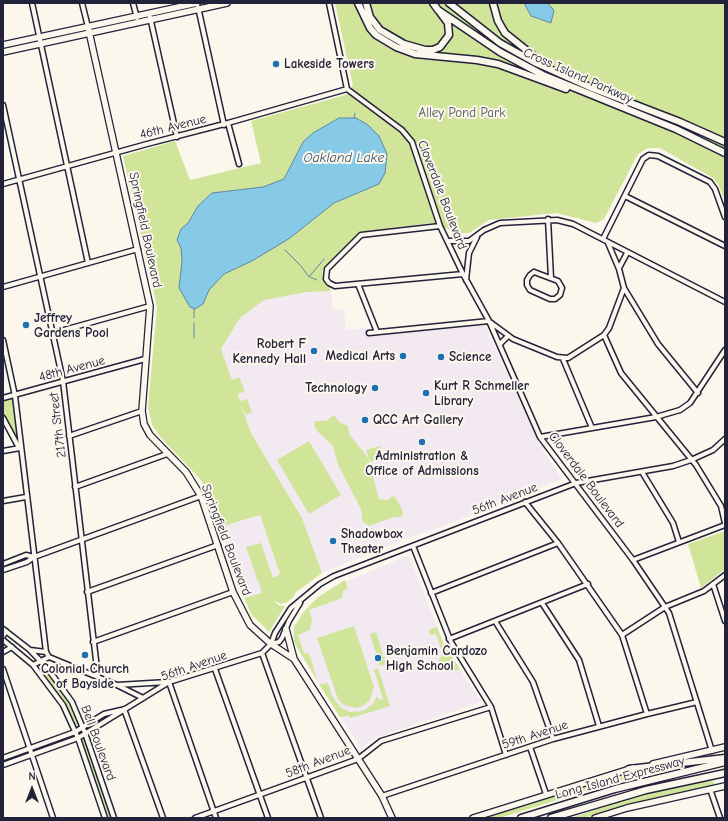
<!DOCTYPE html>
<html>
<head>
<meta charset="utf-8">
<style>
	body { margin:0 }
	#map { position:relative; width:728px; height:821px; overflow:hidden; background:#fbf7ec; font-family:"Comic Neue",sans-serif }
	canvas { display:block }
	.frame { position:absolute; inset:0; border:4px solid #22223b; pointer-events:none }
	.north { position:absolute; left:12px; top:769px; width:40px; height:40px; -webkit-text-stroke:3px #fbf7ec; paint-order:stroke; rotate:0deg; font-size:11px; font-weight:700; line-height:16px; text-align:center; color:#22223b }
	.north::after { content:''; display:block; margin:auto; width:14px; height:18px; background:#22223b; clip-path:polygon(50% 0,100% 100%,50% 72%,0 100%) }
</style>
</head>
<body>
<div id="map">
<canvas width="728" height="821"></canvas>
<div class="frame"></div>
<div class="north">N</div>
</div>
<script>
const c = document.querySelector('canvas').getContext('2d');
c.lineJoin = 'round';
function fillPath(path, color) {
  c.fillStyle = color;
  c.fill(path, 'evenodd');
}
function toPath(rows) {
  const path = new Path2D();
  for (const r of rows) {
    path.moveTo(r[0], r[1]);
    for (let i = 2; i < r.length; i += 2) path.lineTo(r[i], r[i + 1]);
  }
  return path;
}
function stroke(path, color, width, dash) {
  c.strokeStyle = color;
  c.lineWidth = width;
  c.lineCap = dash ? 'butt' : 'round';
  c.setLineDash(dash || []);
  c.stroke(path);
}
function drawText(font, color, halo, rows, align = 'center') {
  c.font = font + ' "Comic Neue",sans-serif';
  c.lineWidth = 4;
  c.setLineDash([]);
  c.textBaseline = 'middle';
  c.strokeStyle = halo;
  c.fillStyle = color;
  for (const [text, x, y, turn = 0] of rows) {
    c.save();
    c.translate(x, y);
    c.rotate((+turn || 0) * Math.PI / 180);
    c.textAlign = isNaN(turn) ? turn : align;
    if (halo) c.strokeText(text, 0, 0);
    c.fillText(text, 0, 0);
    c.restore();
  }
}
const built = toPath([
	[331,291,333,310,344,309,346,330,368,328,371,336,485,325,539,444,562,479,441,527,402,540,322,573,302,518,251,433,221,349,240,318,264,300,309,292],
	[260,515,280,574,274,576,262,593,244,598,220,527],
	[409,555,444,645,481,702,377,737,361,749,296,647,293,638,294,627,309,605,331,588]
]);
const green = toPath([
	[335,3,725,3,725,202,719,186,713,178,660,148,648,148,638,154,604,219,596,223,556,213,489,220,469,233,459,233,432,223,360,232,323,269,322,274,331,291,308,292,264,300,240,318,221,349,232,380,239,377,245,391,238,394,235,386,240,401,247,399,252,412,246,415,241,405,251,433,302,518,322,573,295,593,295,595,288,602,281,604,274,600,278,605,285,606,269,632,251,614,244,598,262,593,259,582,262,581,258,582,246,547,261,543,273,578,280,574,260,515,220,527,201,480,162,439,152,425,148,407,157,307,123,156,175,141,190,180,261,163,251,121,345,95,353,86],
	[15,396,20,448,3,418,3,398],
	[334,415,339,422,348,426,349,434,368,458,379,499,388,500,392,496,395,497,402,509,403,515,401,517,394,517,369,526,362,521,362,513,360,507,338,465,333,446,317,431,314,425,315,421,326,421],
	[309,441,341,495,309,514,277,460],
	[380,446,384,457,370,462,366,450],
	[725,531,725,569,701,588,688,544],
	[345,580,348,589,343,591,342,598,309,610,312,619,310,630,298,635,304,653,309,654,318,682,294,642,294,627,303,613,317,598],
	[354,626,374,687,370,700,364,705,357,708,344,705,338,699,317,638],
	[437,627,444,645,460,669,455,671,452,663,441,666,439,659,443,655,436,634,431,635,428,630],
	[376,632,386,664,380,666,370,634],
	[41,664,66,699,80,727,76,728,56,691,37,666],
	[378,668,390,706,351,718,349,716,340,717,319,684,328,683,332,696,341,708,350,712,363,711,373,704,377,696,379,700,383,699,374,670],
	[83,737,85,738,112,818,107,818,81,740],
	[654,769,655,771,614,782,500,818,481,818,621,774],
	[708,781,714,782,714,785,660,797,583,818,571,818,634,797]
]);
const water = toPath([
	[524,3,547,3,554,10,551,23,531,16,524,3],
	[339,118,356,118,368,125,379,136,387,154,385,173,379,184,334,203,290,238,252,261,224,274,209,290,203,304,195,309,190,307,179,288,182,261,181,248,177,240,181,229,188,223,198,206,212,193,263,187,284,179,303,142,313,133,339,118]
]);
const stream = toPath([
	[354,118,355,113],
	[285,250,301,266,309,277,324,259],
	[310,277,317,280],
	[194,308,194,318],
	[194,323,194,338]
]);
const minor = toPath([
	[32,3,88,263],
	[82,3,88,27],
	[133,3,137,18],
	[329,3,347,89],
	[198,7,224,125],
	[150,17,177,137],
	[347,89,402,130,412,142,440,226,463,274,489,321,540,437,633,560,669,613,712,751],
	[3,105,63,381,98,677],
	[228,123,239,164],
	[3,184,147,144,228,123,347,89],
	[625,196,725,246],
	[548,219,551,278],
	[440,226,361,235,327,269,326,279,329,283,335,286,463,274],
	[603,239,643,159,649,155,658,156,710,182,715,189,725,217],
	[448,241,469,241,484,230,500,223,557,220,573,224,725,302],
	[608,243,619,269,624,288,658,344,698,393],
	[619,268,627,253],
	[534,272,558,281,562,288,560,295,555,299,550,299,530,290,527,285,527,280,530,275,534,272],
	[466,280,469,253,477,237],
	[358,284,377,332],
	[3,287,138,249],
	[490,322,513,339,557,357,568,358,604,335,609,328,624,288],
	[53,333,150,306],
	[369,333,489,321],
	[604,335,621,373,696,465,721,506,725,523],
	[3,340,15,396,46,652,49,657,117,685,143,698],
	[500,344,508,336],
	[563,359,592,428],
	[3,398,145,359],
	[3,418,18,446],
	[69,436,142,411],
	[540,437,656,417,680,410,690,403,725,350],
	[3,451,20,448],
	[642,472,673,523,679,542],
	[75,487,167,454],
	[3,501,26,497],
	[525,502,558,543,622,635,647,714],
	[413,546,451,642,491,707,506,755],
	[633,560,725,525],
	[3,564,26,555,34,557],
	[3,570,27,562,34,557,201,496],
	[713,584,725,621],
	[87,592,218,545],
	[431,593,558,543],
	[542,603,579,660,599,726],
	[495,621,533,682,553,739],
	[3,629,30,650,48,669,72,702,85,733,114,818],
	[622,635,665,607,704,591,725,575],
	[3,636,6,631],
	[449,639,588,584],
	[3,640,33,665,63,705,78,738,105,818],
	[93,642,233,592],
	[271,644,279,642,282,638,289,621,300,603],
	[30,650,46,652],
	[3,652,12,647],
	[262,653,321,818],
	[33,665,49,657],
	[3,669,53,818],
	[215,669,268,818],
	[169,682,216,818],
	[117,685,168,682],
	[124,709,163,818],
	[530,747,546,794],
	[3,758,75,732,104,714,121,710],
	[3,765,78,738,169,682,262,653,271,644,275,633,291,608,320,584,334,576,576,483,673,466,691,460,713,450,725,439],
	[710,789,720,818],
	[382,796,553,739,647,714,697,702],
	[195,818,358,759,381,741,491,707]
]);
const major = toPath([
	[88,27,150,306,142,411,144,424,150,435,186,472,201,496,233,592,250,625,271,644,294,659,382,796,392,818],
	[3,45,197,3],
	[3,52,227,3],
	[286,629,294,659],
	[653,764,725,747],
	[473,818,633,768],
	[595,818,627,808,725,786]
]);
const highway = toPath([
	[358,3,370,28,376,35,396,47,415,54,477,60,498,64,566,89],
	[366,3,370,17,380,30,404,44,425,50,433,50,440,47,449,35,448,23,439,11],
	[433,3,438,10,500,52,543,75,676,129,725,153],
	[449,3,500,43,534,62,592,88,680,122,725,142],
	[493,3,498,21,505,33,540,61],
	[629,769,725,758],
	[521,818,615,789,725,762],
	[551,818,646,790,725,773]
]);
const markers = [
	[276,64,4,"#1f6fb2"],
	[26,325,4,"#1f6fb2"],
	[314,351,4,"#1f6fb2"],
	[403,356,4,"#1f6fb2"],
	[441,357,4,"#1f6fb2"],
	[375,388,4,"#1f6fb2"],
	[426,393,4,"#1f6fb2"],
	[365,420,4,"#1f6fb2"],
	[422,442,4,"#1f6fb2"],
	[333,541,4,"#1f6fb2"],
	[85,655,4,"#1f6fb2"],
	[378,658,4,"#1f6fb2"]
];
const poiNames = [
	["Lakeside Towers",284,64],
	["Jeffrey",34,318],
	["Gardens Pool",34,333],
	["Robert F",306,344,"right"],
	["Kennedy Hall",306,359,"right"],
	["Medical Arts",395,356,"right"],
	["Science",449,357],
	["Kurt R Schmeller",434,386],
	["Library",434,401],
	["Technology",367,388,"right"],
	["QCC Art Gallery",373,420],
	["Administration &",422,456,"center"],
	["Office of Admissions",422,471,"center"],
	["Shadowbox",341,534],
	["Theater",341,549],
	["Benjamin Cardozo",386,651],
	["High School",386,666],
	["Colonial Church",85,669,"center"],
	["of Bayside",85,684,"center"]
];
const streetNames = [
	["Cross Island Parkway",578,76,24],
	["46th Avenue",173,127,-14],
	["Cloverdale Boulevard",442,195,69],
	["Springfield Boulevard",145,230,78],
	["48th Avenue",72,369,-15],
	["217th Street",58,425,-97],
	["Cloverdale Boulevard",586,480,53],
	["56th Avenue",505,499,-21],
	["Springfield Boulevard",226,540,69],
	["56th Avenue",194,666,-19],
	["59th Avenue",535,735,-18],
	["Bell Boulevard",98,743,70],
	["58th Avenue",318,762,-21],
	["Long Island Expressway",620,778,-15]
];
const parkNames = [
	["Alley Pond Park",462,113]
];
const waterNames = [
	["Oakland Lake",344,158]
];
fillPath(built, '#f3eaf1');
fillPath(green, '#d0e59a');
fillPath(water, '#87cae8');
stroke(water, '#5f87a3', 1);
stroke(stream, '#5f87a3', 1);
stroke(minor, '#22223b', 7);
stroke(major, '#22223b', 8);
stroke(highway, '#22223b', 9);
stroke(minor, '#fbf7ec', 4);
stroke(major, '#fbf7ec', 5.5);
stroke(highway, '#fbf7ec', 6);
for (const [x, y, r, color] of markers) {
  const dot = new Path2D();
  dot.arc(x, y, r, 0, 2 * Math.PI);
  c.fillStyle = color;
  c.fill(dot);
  stroke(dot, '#fbf7ec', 1.5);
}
drawText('bold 13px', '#22223b', '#fbf7ec', poiNames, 'left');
drawText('13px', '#22223b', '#fbf7ec', streetNames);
drawText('13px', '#4e5353', '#fbf7ec', parkNames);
drawText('italic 14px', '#40546f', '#fbf7ec', waterNames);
</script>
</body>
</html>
